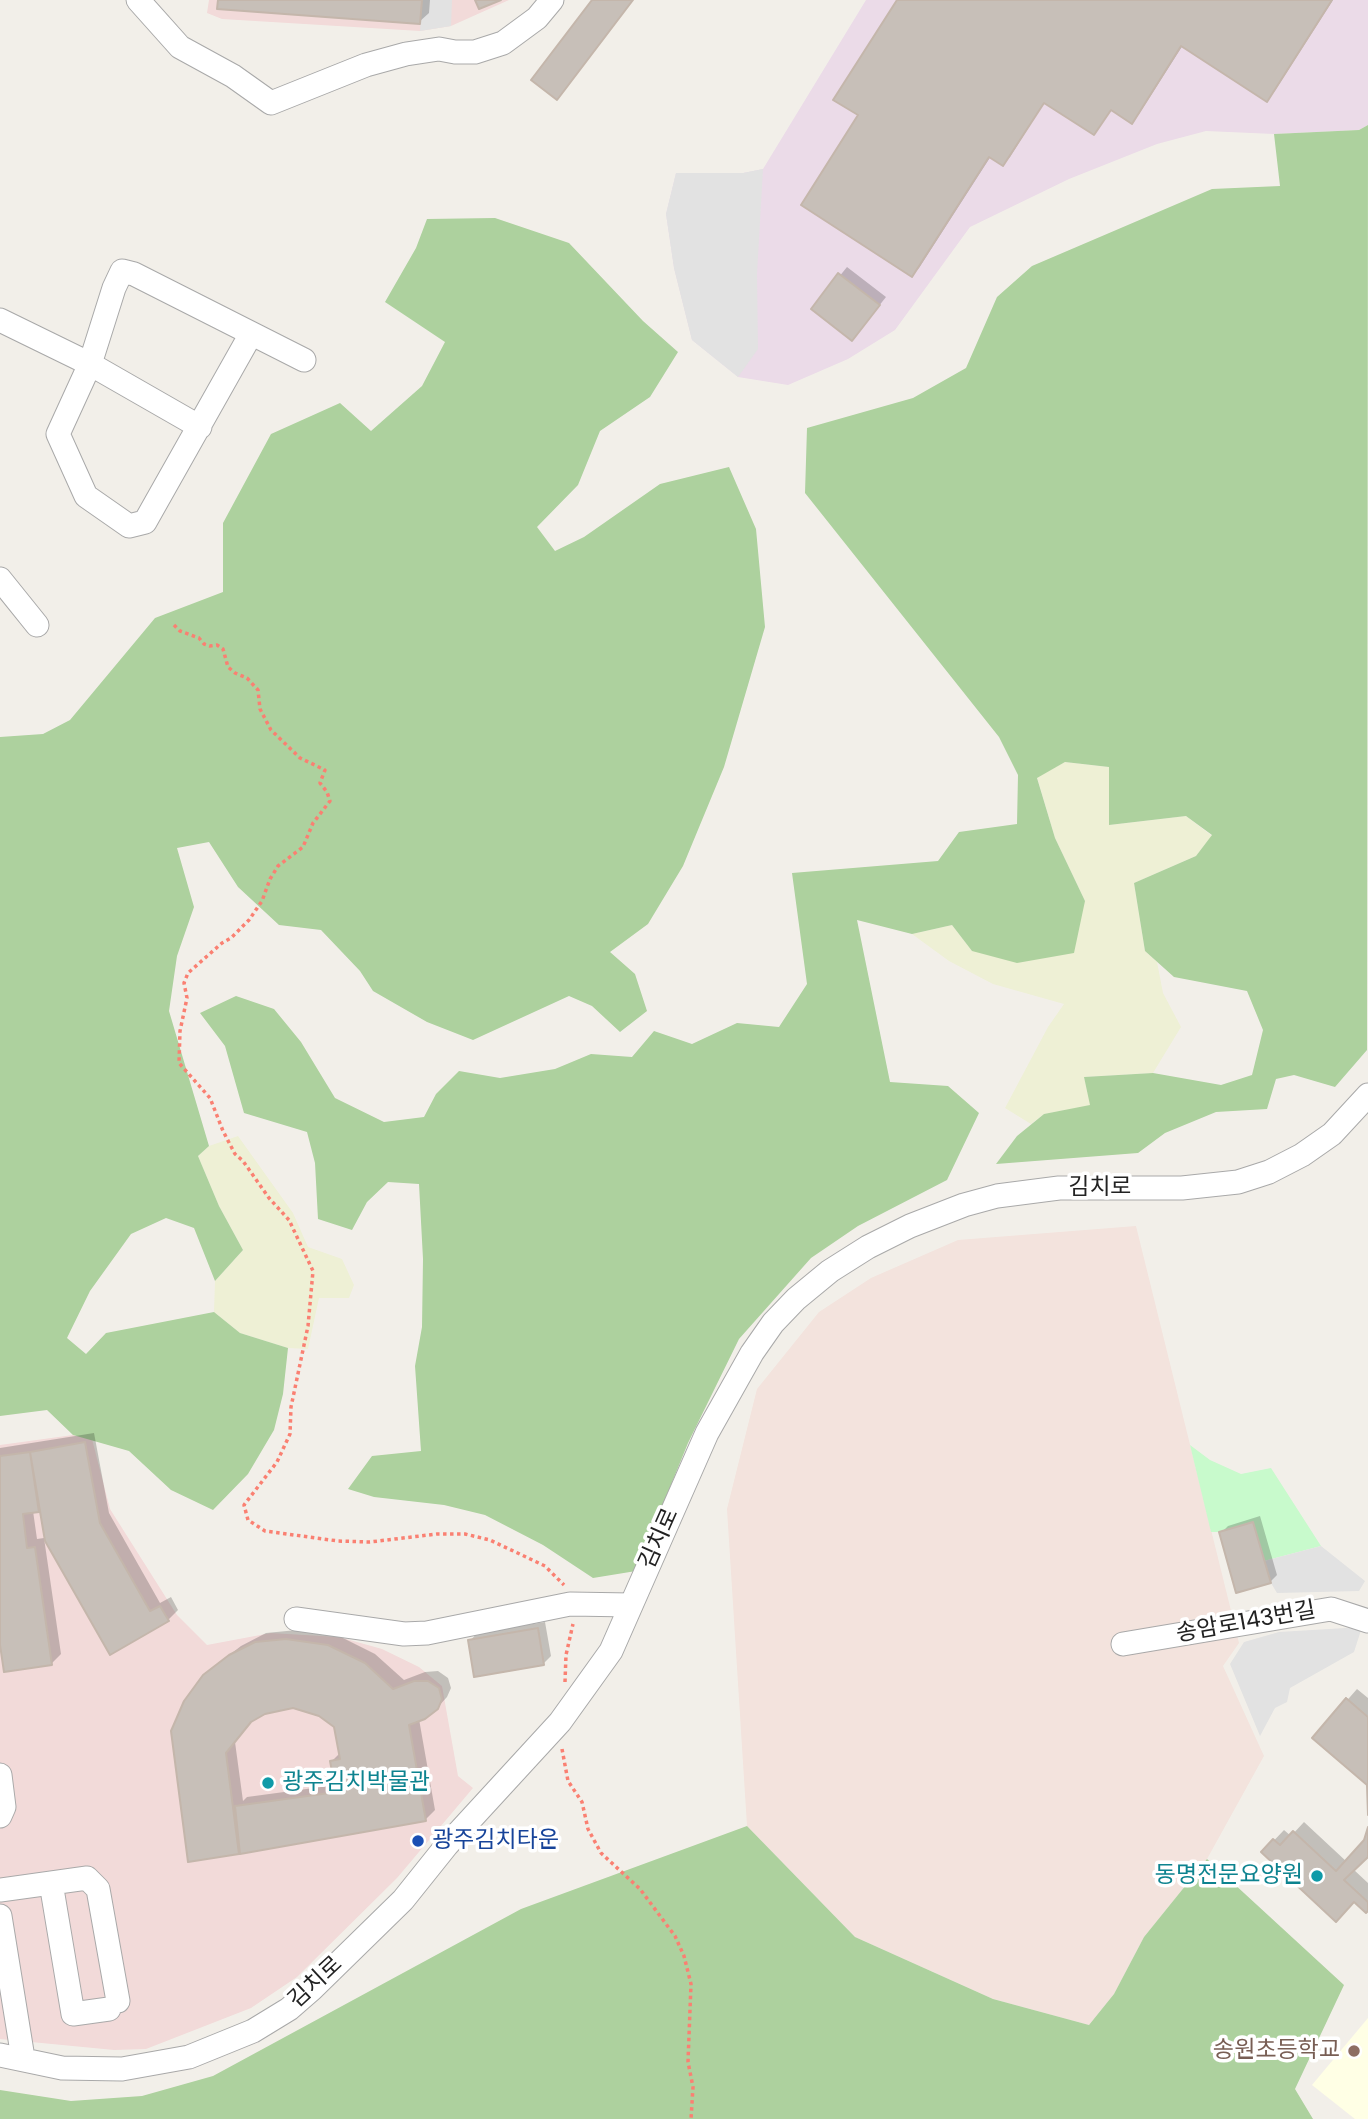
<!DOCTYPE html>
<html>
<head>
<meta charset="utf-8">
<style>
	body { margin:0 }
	canvas { display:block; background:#f2efe9 }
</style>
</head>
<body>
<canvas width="1368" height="2119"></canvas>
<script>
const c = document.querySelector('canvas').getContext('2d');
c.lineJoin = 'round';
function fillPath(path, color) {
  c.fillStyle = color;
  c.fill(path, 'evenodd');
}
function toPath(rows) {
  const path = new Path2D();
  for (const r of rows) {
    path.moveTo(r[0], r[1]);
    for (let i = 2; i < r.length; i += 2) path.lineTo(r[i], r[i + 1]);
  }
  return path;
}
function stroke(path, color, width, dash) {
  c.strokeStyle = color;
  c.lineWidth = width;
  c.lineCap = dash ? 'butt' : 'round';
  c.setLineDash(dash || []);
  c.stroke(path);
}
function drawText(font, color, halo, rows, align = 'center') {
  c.font = font + ' Poppins,"Noto Sans KR",sans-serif';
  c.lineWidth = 7;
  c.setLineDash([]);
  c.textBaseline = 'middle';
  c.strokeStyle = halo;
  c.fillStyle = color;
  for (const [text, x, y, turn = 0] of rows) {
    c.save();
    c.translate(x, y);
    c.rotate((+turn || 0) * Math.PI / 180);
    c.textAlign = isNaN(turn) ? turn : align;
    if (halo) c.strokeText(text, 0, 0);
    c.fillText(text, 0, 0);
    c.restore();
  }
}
const commercial = toPath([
	[209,0,509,0,451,26,420,31,222,19,207,13],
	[73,1435,92,1439,110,1509,177,1615,207,1645,271,1633,339,1637,382,1649,419,1667,442,1686,458,1776,473,1788,397,1878,297,1977,251,2008,146,2049,114,2050,0,2039,0,1445]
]);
const industrial = toPath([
	[866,0,1368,0,1368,125,1359,130,1274,134,1206,131,1157,144,1069,179,970,227,895,330,848,359,788,385,738,377,692,340,674,268,666,214,676,173,743,173,763,169]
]);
const education = toPath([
	[1368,2018,1368,2119,1355,2119,1312,2085]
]);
const military = toPath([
	[1136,1226,1239,1643,1223,1666,1264,1756,1207,1859,1144,1937,1114,1994,1089,2025,993,1999,855,1937,747,1826,727,1509,757,1389,819,1312,871,1278,958,1240]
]);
const farmland = toPath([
	[1065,762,1109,767,1109,825,1186,816,1212,836,1196,856,1134,883,1145,951,1157,962,1163,993,1181,1027,1153,1073,1084,1077,1091,1106,1044,1114,1031,1124,1005,1108,1048,1027,1064,1004,993,984,949,961,912,934,952,925,972,951,1085,901,1055,838,1037,777],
	[238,1136,293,1213,308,1247,342,1259,354,1285,349,1298,319,1298,308,1349,288,1348,240,1333,214,1312,215,1281,243,1250,219,1206,198,1156,209,1146]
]);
const forest = toPath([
	[1368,125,1367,1050,1335,1087,1294,1075,1276,1079,1267,1109,1216,1112,1165,1133,1138,1153,996,1164,1017,1136,1044,1114,1090,1105,1084,1077,1153,1073,1221,1085,1252,1075,1263,1030,1247,991,1174,977,1145,951,1134,883,1196,856,1212,835,1186,816,1109,825,1109,767,1065,762,1037,778,1055,838,1085,901,1074,953,1017,963,972,951,952,925,912,934,857,920,890,1082,948,1086,979,1113,947,1180,858,1226,811,1258,739,1339,688,1443,636,1571,593,1578,543,1545,485,1515,444,1505,374,1497,348,1489,372,1456,421,1451,415,1366,422,1327,423,1259,419,1184,388,1182,367,1202,352,1230,318,1219,315,1163,307,1132,244,1113,225,1046,200,1013,236,996,274,1009,301,1042,335,1098,384,1122,424,1117,436,1094,459,1071,500,1078,555,1069,591,1054,632,1057,654,1031,692,1044,737,1023,779,1027,807,984,792,873,938,861,959,832,1017,824,1018,775,999,737,805,493,807,428,913,398,966,368,997,297,1032,266,1212,189,1280,186,1274,134,1359,130],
	[495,218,569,243,643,321,678,352,650,397,600,431,578,485,537,527,555,551,584,537,660,484,729,467,756,529,765,627,724,767,683,866,648,924,610,952,635,974,647,1011,620,1032,592,1006,569,996,473,1040,427,1022,373,991,360,971,321,930,279,925,238,887,209,842,177,848,194,907,177,956,169,1011,209,1146,198,1156,219,1206,243,1250,215,1281,194,1228,166,1218,131,1234,90,1291,67,1338,86,1354,106,1333,214,1312,240,1333,288,1348,283,1394,274,1430,248,1474,213,1510,171,1490,129,1451,73,1435,47,1410,0,1416,0,737,43,734,70,720,155,618,223,592,223,523,271,434,340,403,371,431,422,386,445,342,385,302,416,248,427,219],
	[747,1826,855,1937,993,1999,1089,2025,1114,1994,1144,1937,1207,1859,1344,1985,1295,2089,1313,2119,0,2119,0,2090,71,2101,142,2096,213,2076,521,1909]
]);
const park = toPath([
	[1190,1445,1210,1460,1241,1474,1271,1468,1321,1546,1264,1561,1253,1523,1219,1532,1211,1532]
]);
const parking = toPath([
	[422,0,452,0,451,26,420,31],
	[763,169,757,274,758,349,738,377,692,340,674,268,666,214,676,173,743,173],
	[1321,1546,1365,1581,1359,1591,1277,1593,1271,1583,1264,1561],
	[1362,1627,1354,1652,1290,1688,1287,1702,1275,1708,1260,1736,1230,1664,1244,1642,1279,1632]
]);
const shadow = toPath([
	[219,0,430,0,429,13,419,22],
	[594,0,633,0,557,97],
	[899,0,1333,0,1274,92,1267,100,1183,45,1139,114,1132,122,1112,109,1094,133,1045,101,1010,157,1003,164,991,156,919,268,912,275,860,115],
	[847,267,886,297,859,331,813,309],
	[94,1433,109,1513,160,1603,171,1597,178,1610,168,1620,110,1652,40,1510,33,1511,37,1539,44,1538,61,1654,51,1664,0,1632,0,1448],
	[1260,1516,1277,1575,1270,1582,1221,1533,1228,1526],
	[545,1622,551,1656,544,1663,470,1641,477,1633],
	[297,1630,339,1636,375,1654,404,1680,425,1672,438,1671,448,1678,451,1688,447,1697,437,1708,419,1719,435,1810,425,1820,189,1860,215,1666,241,1646,266,1633],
	[293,1707,320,1714,335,1726,340,1753,332,1761,336,1785,247,1797,243,1801,235,1742,254,1719,265,1713],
	[1357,1689,1368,1698,1368,1784,1314,1738],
	[1304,1822,1347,1862,1366,1841,1368,1832,1368,1854,1353,1869,1368,1883,1368,1908,1263,1852,1284,1830,1291,1836]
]);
const building = toPath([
	[218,0,422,0,420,24,217,9,218,0],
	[475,0,501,0,479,9,475,0],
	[592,0,633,0,557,100,531,80,592,0],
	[897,0,1332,0,1267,102,1181,46,1132,124,1111,110,1094,135,1044,103,1003,166,989,157,912,277,801,205,858,115,833,100,897,0],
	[838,273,880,305,852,341,811,309,838,273],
	[85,1442,100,1523,150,1611,160,1606,169,1621,110,1655,45,1541,30,1452,85,1442],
	[30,1452,39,1512,23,1514,27,1548,35,1547,52,1665,4,1672,0,1645,0,1456,30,1452],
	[1253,1522,1271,1583,1236,1593,1219,1532,1253,1522],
	[538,1628,544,1665,474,1677,468,1640,538,1628],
	[286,1639,328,1645,365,1663,393,1689,414,1681,428,1681,439,1688,442,1699,438,1709,425,1719,409,1725,426,1821,240,1854,235,1806,336,1792,330,1761,340,1759,334,1727,319,1716,293,1708,265,1714,251,1722,226,1753,239,1854,188,1862,171,1731,184,1701,203,1675,229,1655,255,1642,286,1639],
	[1346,1698,1368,1717,1368,1815,1367,1785,1312,1738,1346,1698],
	[1368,1827,1368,1857,1344,1880,1368,1902,1368,1911,1366,1913,1354,1902,1336,1922,1261,1852,1273,1839,1280,1845,1293,1831,1336,1871,1364,1840,1368,1827]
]);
const path = toPath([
	[174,625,180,631,199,638,204,644,210,646,217,645,223,649,228,667,235,673,247,678,258,690,260,709,271,730,300,758,325,770,320,783,327,792,330,801,313,823,303,847,278,866,270,879,262,901,249,920,231,938,222,943,188,973,184,983,187,998,180,1031,179,1063,210,1098,223,1131,235,1154,243,1161,269,1198,289,1220,313,1271,308,1326,291,1407,290,1434,277,1462,244,1505,248,1520,265,1531,338,1541,370,1542,437,1534,465,1534,490,1540,545,1566,564,1585],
	[565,1682,566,1655,573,1624],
	[562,1749,568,1781,582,1802,588,1829,601,1853,640,1889,675,1936,684,1956,691,1984,688,2062,693,2087,691,2119]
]);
const minor = toPath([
	[138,0,180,47,233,76,271,103,366,65,406,54,439,49,455,52,475,52,503,43,537,18,552,0],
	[0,320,90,364,200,427],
	[251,334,145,522,129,526,86,496,58,434,90,364,114,288,122,271,134,274,304,360],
	[0,579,37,625],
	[296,1619,404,1634,427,1633,570,1604,631,1605],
	[1123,1644,1331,1609,1368,1621],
	[0,1775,4,1807,0,1816],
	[51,1883,73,2014,109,2009],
	[0,1890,87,1878,98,1889,118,2001],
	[0,1916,23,2058],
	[0,2055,62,2068,122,2069,189,2057,253,2031,289,2009,312,1989,403,1900,447,1845,560,1722,611,1651,707,1433,752,1353,773,1323,796,1299,830,1271,868,1247,910,1226,964,1205,997,1196,1059,1188,1182,1188,1238,1182,1269,1172,1302,1155,1332,1134,1368,1095]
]);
const markers = [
	[268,1783,7,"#0f9aa8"],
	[418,1841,7,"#1a4fb4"],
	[1317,1876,7,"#0f9aa8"],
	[1354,2051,7,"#8d6e63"]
];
const streetNames = [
	["김치로",1100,1188],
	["김치로",660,1539,-66],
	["송암로143번길",1246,1623,-10],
	["김치로",316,1983,-43]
];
const cultureNames = [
	["광주김치박물관",282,1783],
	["동명전문요양원",1303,1876,"right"]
];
const transitNames = [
	["광주김치타운",432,1841]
];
const educationNames = [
	["송원초등학교",1340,2051]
];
fillPath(commercial, '#f2dad9');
fillPath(industrial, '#ebdbe8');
fillPath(education, '#ffffe5');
fillPath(military, '#f3e3dd');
fillPath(farmland, '#eef0d5');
fillPath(forest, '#add19e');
fillPath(park, '#c8facc');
fillPath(parking, '#e2e2e2');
fillPath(shadow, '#0003');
fillPath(building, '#c7bfb8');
stroke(building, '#c4b6ab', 2);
stroke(minor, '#a9a9a9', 25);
stroke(path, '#fa8072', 3.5, [3.5, 3.5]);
stroke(minor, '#fff', 23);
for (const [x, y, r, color] of markers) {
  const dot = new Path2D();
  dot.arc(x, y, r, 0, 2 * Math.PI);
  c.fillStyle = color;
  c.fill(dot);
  stroke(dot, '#fff', 2.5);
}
drawText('23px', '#222', '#fff', streetNames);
drawText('23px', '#0d838f', '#fff', cultureNames, 'left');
drawText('23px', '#164399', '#fff', transitNames, 'left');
drawText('23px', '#785e54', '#fff', educationNames, 'right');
</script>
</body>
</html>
